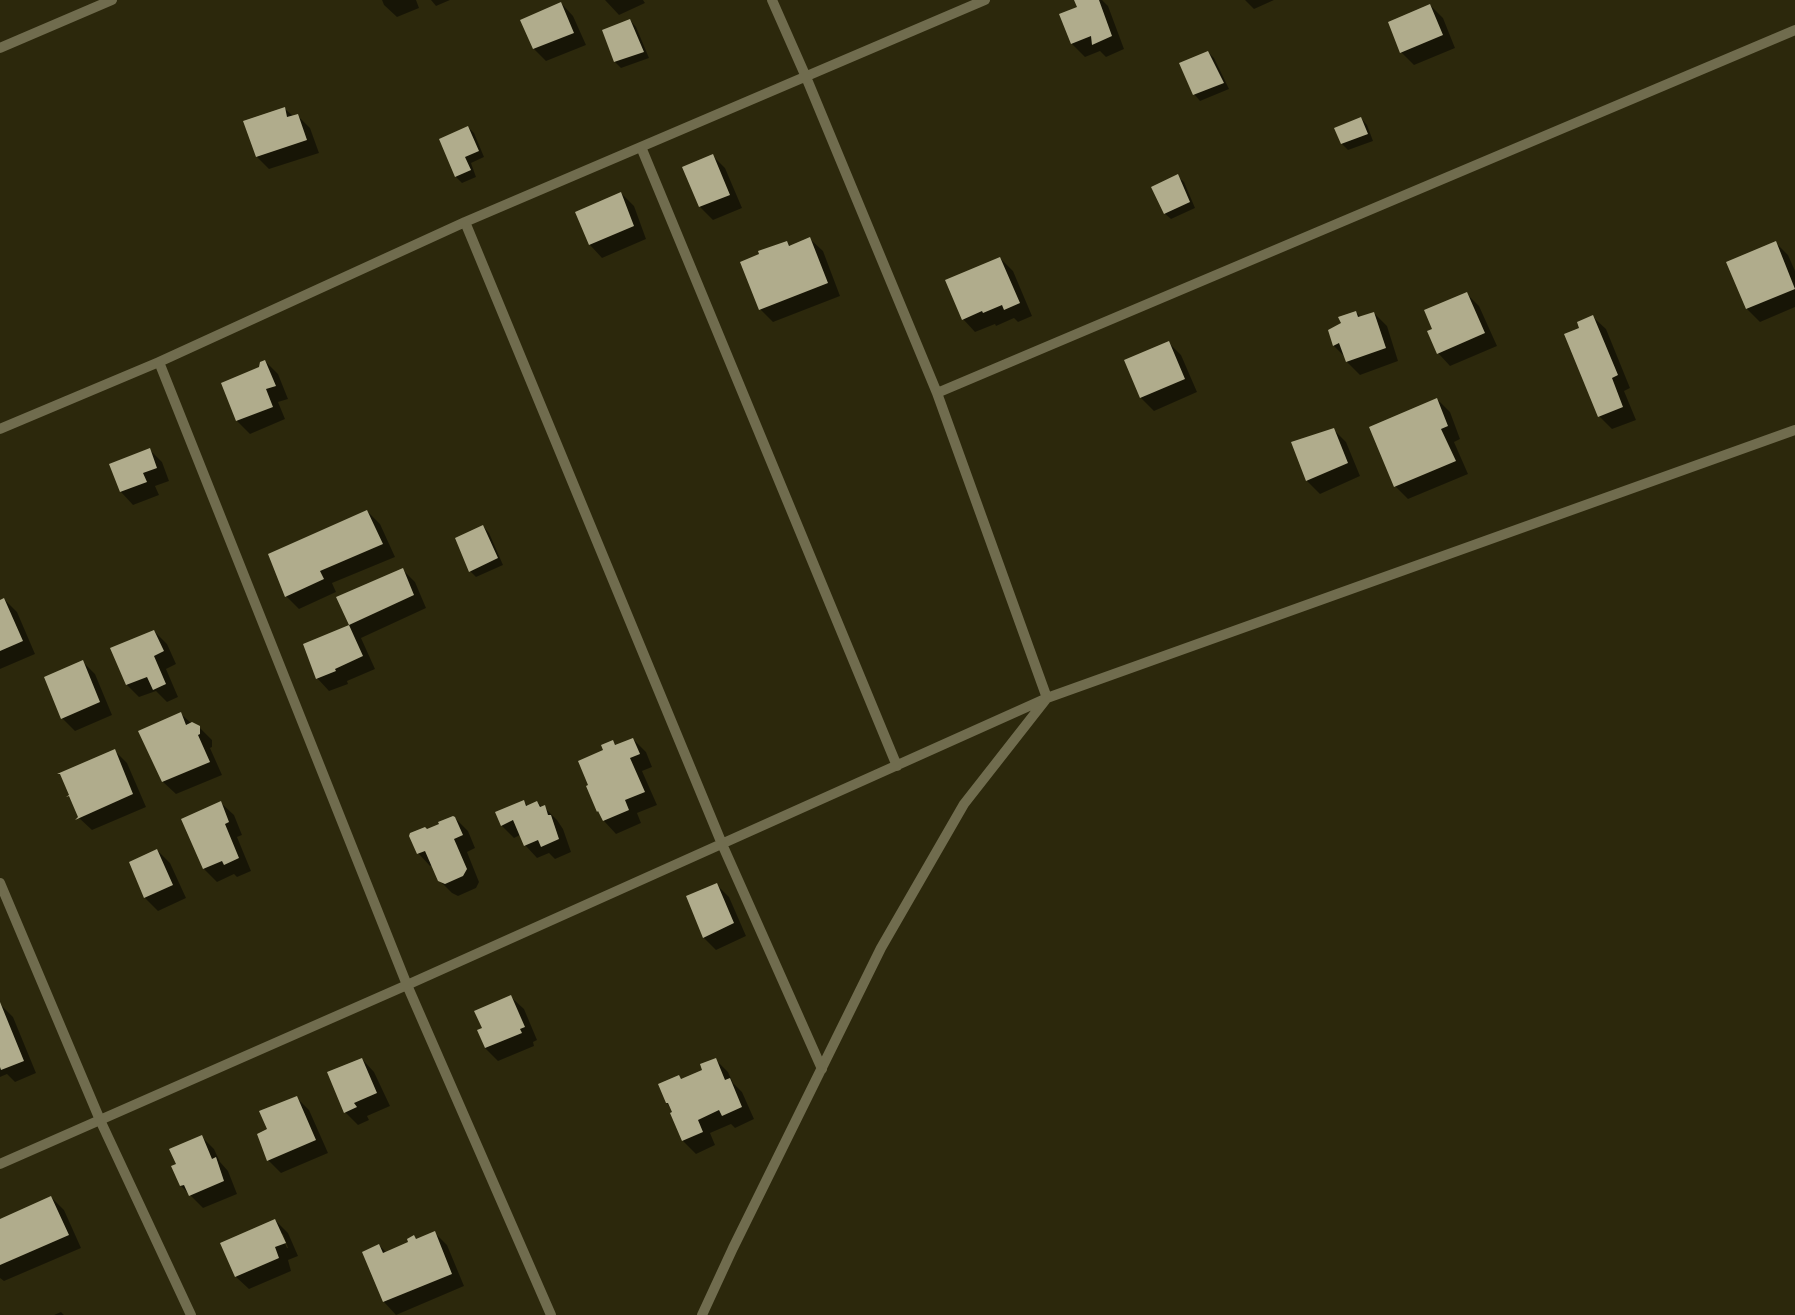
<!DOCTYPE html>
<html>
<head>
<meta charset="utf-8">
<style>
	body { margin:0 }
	canvas { display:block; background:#2c280c }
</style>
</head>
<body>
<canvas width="1795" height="1315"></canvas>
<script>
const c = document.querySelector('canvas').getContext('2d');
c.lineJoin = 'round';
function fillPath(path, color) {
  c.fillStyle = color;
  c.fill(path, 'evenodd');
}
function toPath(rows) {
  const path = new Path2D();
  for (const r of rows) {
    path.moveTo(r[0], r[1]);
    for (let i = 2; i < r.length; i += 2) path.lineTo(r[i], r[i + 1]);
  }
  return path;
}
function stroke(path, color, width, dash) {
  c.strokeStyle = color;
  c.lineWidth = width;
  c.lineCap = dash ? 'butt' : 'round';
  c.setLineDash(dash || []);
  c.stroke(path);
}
const shadow = toPath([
	[382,0,416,0,419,8,397,17,384,5],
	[431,0,450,0,436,6],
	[605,0,643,0,645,3,619,15],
	[1078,0,1102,0,1108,6,1124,49,1106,57,1100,51,1085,57,1072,44,1060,15,1078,8],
	[1245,0,1274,0,1254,9],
	[561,3,573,16,586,45,546,61,533,48],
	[1430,5,1443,18,1455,48,1414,65,1401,52],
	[630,20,636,27,649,58,621,68,615,62,603,31],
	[1208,52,1214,58,1229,89,1200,101,1194,94],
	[284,108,293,116,297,115,310,128,319,153,269,169,257,157],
	[1361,118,1367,125,1373,141,1348,150,1342,144,1336,129],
	[468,127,474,133,484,157,471,163,476,177,462,183,456,177,441,139],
	[713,156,725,168,742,208,713,220,700,207,684,168],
	[1177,176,1184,182,1195,208,1171,219,1164,213],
	[621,193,634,206,646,239,602,258,590,245,576,212],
	[810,239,823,251,840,296,773,322,760,309,787,242,790,246],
	[1775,242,1788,255,1795,271,1795,307,1760,322,1747,309,1728,263],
	[1000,258,1013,271,1032,316,1018,322,1014,318,996,326,995,324,975,332,963,319],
	[1466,293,1479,306,1497,346,1450,366,1438,353,1434,329],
	[1356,312,1361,317,1374,313,1387,326,1398,361,1360,375,1347,362,1345,357,1333,345,1342,323],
	[1593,317,1606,329,1630,388,1624,391,1636,420,1612,429,1599,416,1580,328],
	[1168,342,1181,355,1197,392,1154,411,1141,398,1125,361],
	[265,361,278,374,288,399,278,402,285,419,250,434,237,421,222,384,260,367],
	[1437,399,1450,412,1460,439,1454,442,1468,474,1408,499,1395,486],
	[1333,429,1346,442,1360,476,1320,494,1307,481,1293,443],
	[149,449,162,462,169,481,155,486,159,495,133,505,121,492,110,464],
	[367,511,380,524,395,557,332,583,336,592,299,609,286,596],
	[483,526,489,533,503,565,476,577,470,571],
	[402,569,415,582,426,608,361,638,375,669,347,681,348,684,329,691,317,678,304,645,350,625,338,597],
	[4,599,17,612,35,654,0,669,0,601],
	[154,631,167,644,176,664,166,669,178,697,167,702,156,691,139,697,126,684],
	[82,661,95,674,112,715,75,731,62,718],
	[181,714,191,723,199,727,212,740,212,747,210,748,222,775,176,794,163,782,139,732],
	[633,739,646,752,652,767,642,771,657,805,637,813,641,823,616,834,604,821,598,811,588,787,604,751,612,741,617,746],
	[114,750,127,763,146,807,92,830,79,818],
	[524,802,528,806,537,802,542,807,544,807,557,820,563,829,571,852,555,859,549,853,537,858,525,845,520,835,514,838,501,825],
	[221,803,234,815,242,835,237,837,251,871,237,877,234,874,217,882,204,869,183,820],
	[455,818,468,831,475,848,467,852,479,882,476,888,458,896,452,893,439,880,432,865,430,866,418,853,427,830],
	[157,850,170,863,186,898,158,911,145,898,130,862],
	[716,884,729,897,746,936,716,950,703,937],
	[511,997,524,1009,537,1040,533,1042,534,1046,498,1061,485,1048,478,1031,483,1029],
	[0,1004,13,1017,36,1073,15,1082,7,1074,0,1077],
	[362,1059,374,1072,390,1106,367,1116,369,1120,358,1125,345,1112],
	[715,1059,728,1072,733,1083,742,1092,754,1119,735,1128,731,1124,710,1133,715,1145,696,1154,683,1141,671,1113,673,1112,667,1103,679,1076,682,1080,704,1070],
	[296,1097,309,1110,328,1153,281,1173,268,1160,268,1129],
	[201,1136,214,1149,220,1162,228,1171,237,1194,203,1208,181,1186,177,1165],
	[51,1197,64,1210,81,1248,4,1281,0,1278,0,1220],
	[275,1220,288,1233,298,1256,288,1260,291,1271,249,1289,236,1277],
	[281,1234,283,1234,288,1248,287,1248],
	[434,1232,447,1245,464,1286,396,1315,384,1302,363,1252,379,1245,386,1252,410,1243,414,1237,417,1240],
	[61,1312,64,1315,54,1315]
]);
const building = toPath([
	[1074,0,1099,0,1112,36,1092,45,1091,36,1071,44,1059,14,1077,7],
	[561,2,574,33,533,49,520,20],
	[1430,4,1443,35,1400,53,1388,22],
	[630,19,644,52,614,62,602,30],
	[1208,51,1224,83,1193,95,1179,63],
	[285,107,287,117,298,114,307,140,256,157,243,121],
	[1361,117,1368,134,1341,144,1334,128],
	[468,126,479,151,465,157,471,170,455,177,439,139],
	[713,154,730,195,699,207,682,167],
	[1178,174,1190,202,1164,214,1151,187],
	[621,192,634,226,589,245,575,212],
	[810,237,828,283,759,310,740,262,759,254,758,251,787,241,789,246],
	[1776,241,1795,289,1746,309,1726,262],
	[1000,257,1020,303,1004,310,1002,305,983,313,982,311,962,320,945,280],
	[1467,292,1485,333,1437,354,1427,331,1432,329,1424,310],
	[1356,311,1358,317,1374,312,1386,348,1346,362,1339,343,1333,346,1328,330,1341,323,1338,317],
	[1593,315,1618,375,1612,378,1623,407,1598,417,1564,334,1579,328,1577,322],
	[1169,341,1185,379,1140,398,1124,360],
	[265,360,276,386,266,389,273,407,236,421,221,383,259,367,260,362],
	[1437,398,1448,426,1441,429,1456,461,1394,487,1369,427],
	[1334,428,1348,463,1306,481,1291,442],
	[150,448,157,468,143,473,147,482,120,492,109,464],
	[367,510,383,544,320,571,324,579,285,597,268,554],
	[483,525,498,558,469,572,455,538],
	[403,568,414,595,349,625,336,597],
	[4,598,23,641,0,651,0,600],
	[349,625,363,656,335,669,336,671,316,679,303,644],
	[154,630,164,651,154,656,166,684,153,690,147,677,126,685,110,648],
	[83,660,100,702,61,719,44,677],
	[181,712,186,725,192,722,200,726,200,734,198,735,210,762,162,782,138,731],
	[633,738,640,754,630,758,645,792,625,800,629,810,603,821,598,811,597,812,586,786,588,785,578,761,603,750,601,745,613,740,615,745],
	[115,749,133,794,75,820,78,817,69,796,66,797,69,795,60,774,57,774],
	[524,800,526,806,537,801,540,807,545,805,548,815,551,815,559,839,541,847,538,840,524,846,513,820,501,826,495,812],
	[221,801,229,822,225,824,239,858,224,865,222,861,203,869,181,819],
	[453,816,455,817,463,835,454,839,467,869,463,876,445,884,438,881,425,851,417,854,409,836,410,833,425,827,427,829,439,824,438,822],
	[157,849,173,885,144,898,129,862],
	[717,883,734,923,703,938,686,896],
	[511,995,525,1027,520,1029,522,1033,485,1048,477,1030,482,1028,474,1011],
	[0,1002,24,1061,1,1070,0,1067],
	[362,1058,377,1093,354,1103,357,1107,344,1113,327,1072],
	[716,1058,725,1080,730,1078,742,1107,722,1116,719,1110,698,1120,703,1132,682,1141,670,1113,672,1112,668,1103,666,1103,658,1084,679,1075,681,1079,702,1070,700,1064],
	[297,1096,316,1140,267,1161,257,1134,267,1129,259,1111],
	[202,1135,212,1159,216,1157,224,1181,189,1196,184,1185,180,1186,171,1166,176,1164,169,1149],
	[51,1196,69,1235,0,1265,0,1219],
	[275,1219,286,1243,275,1247,279,1258,235,1277,220,1243],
	[435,1231,452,1274,383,1302,362,1252,379,1244,383,1253,408,1242,407,1239,414,1235,416,1239]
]);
const street = toPath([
	[0,48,112,0],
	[641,147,897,766],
	[465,222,722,844,822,1069],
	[937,393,1795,30],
	[0,429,159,362],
	[0,883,100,1120,191,1315],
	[0,1164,407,985,1047,698,1795,430],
	[551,1315,407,985,159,362,465,222,985,0],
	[702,1315,733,1248,881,948,964,804,1047,698,937,393,806,77,772,0]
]);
fillPath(shadow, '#0007');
fillPath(building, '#b0ac8c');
stroke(street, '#706c4e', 10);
</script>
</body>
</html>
